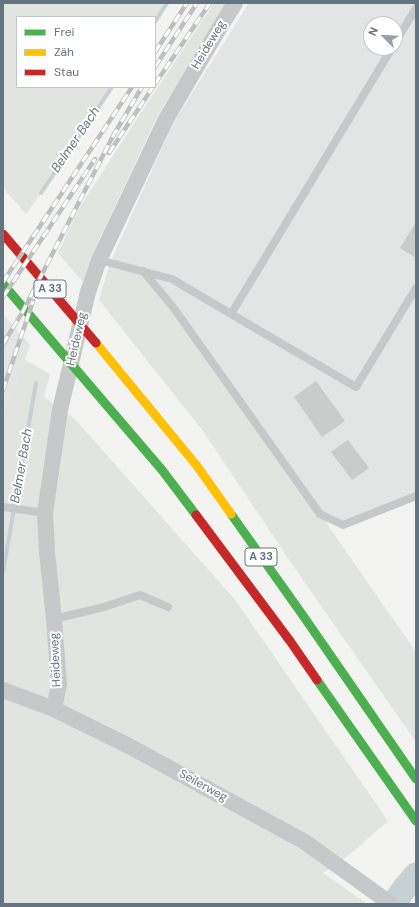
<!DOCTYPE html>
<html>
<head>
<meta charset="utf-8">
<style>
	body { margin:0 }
	#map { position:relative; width:419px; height:907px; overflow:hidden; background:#f3f3f1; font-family:"DM Sans",sans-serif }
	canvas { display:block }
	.frame { position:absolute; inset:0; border:4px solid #647581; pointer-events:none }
	.legend { position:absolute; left:16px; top:16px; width:140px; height:72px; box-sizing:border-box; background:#fff; border:1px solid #c1c8cd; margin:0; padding:5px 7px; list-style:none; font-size:12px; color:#647581 }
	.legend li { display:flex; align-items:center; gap:8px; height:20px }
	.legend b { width:20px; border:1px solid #c1c8cd }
	.north { position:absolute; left:363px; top:16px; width:40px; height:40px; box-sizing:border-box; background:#fff; border:1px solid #c1c8cd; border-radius:50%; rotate:294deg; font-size:11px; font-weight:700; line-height:16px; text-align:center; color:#647581 }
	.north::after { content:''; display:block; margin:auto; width:14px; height:18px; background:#96a1a8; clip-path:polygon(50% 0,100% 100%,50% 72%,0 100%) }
</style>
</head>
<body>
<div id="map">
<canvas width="419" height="907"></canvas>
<div class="frame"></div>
<ul class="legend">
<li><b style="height:5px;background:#4caf50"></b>Frei</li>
<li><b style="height:5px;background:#ffc107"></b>Zäh</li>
<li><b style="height:5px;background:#c62828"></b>Stau</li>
</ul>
<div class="north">N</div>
</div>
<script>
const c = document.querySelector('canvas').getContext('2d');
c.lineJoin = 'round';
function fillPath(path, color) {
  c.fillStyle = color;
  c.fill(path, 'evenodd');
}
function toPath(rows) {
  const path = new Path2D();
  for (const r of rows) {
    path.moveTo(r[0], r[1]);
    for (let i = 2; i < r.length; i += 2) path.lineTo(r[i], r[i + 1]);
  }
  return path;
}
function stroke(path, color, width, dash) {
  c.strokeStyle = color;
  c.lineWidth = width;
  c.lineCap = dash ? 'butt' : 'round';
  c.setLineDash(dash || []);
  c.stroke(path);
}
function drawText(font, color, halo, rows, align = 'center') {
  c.font = font + ' "DM Sans",sans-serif';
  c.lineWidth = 4;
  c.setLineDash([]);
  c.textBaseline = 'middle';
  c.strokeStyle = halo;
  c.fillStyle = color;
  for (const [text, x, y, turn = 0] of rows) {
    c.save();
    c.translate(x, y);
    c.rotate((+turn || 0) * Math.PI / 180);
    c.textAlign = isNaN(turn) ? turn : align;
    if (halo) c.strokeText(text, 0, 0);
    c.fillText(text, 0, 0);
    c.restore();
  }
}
const built = toPath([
	[249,3,416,3,416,496,343,525,320,514,110,263,173,123],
	[371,24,395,24,395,48,371,48],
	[3,314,30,345,25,360,3,413]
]);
const green = toPath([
	[3,3,167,3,155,22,155,17,17,17,17,87,112,87,41,193,26,214,3,188],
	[214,3,227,3,158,115,92,255,83,282,58,253,76,213,138,117],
	[110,263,143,271,320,514,416,652,416,742,296,570,203,431,99,300],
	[25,360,50,374,44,397,74,418,236,601,388,821,349,855,323,873,367,904,3,904,3,413]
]);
const stream = toPath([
	[155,22,167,3],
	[41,193,112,87],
	[3,572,36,383]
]);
const river = toPath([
	[394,904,404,889,416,875]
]);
const building = toPath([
	[416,222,416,258,400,248],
	[316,381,345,421,322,437,294,397],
	[348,440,369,468,352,480,331,452]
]);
const lane = toPath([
	[395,43,416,8],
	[99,260,172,279,231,314,392,48],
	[143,271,173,307,320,514,343,525,416,496],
	[231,314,356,387,416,288],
	[3,507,45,513],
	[54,619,104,607,140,595,168,607]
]);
const street = toPath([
	[3,690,54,709,129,746,305,842,391,904],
	[54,709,59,684,54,619,47,552,45,513,60,410,88,292,99,260,166,119,220,27,235,3]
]);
const fast = toPath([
	[3,284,162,470,196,515],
	[231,514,304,617,416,779],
	[317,680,416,821]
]);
const slow = toPath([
	[96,343,197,466,231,514]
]);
const jam = toPath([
	[3,234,96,343],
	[196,515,290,641,317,680]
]);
const rail = toPath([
	[155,52,187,3],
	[155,67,197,3],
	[155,84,210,3],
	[109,153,153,87],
	[3,282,132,87],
	[3,297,95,159],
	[3,344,22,313,113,136,142,87],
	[3,390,28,316,33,301]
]);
const shields = [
	[50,289,32],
	[261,557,32]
];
const shieldNames = [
	["A 33",50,289],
	["A 33",261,557]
];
const streetNames = [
	["Heideweg",209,45,-59],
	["Heideweg",77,339,-77],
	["Heideweg",56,660,-93],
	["Seilerweg",203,786,29]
];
const waterNames = [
	["Belmer Bach",76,140,-56],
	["Belmer Bach",22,466,-80]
];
fillPath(built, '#e3e5e4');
fillPath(green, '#e2e5df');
stroke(stream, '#c7d0d2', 4);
stroke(river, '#c7d0d2', 25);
fillPath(building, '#cacccc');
stroke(lane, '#c7c8c9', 8);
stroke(street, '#c7c8c9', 16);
stroke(fast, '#4caf50', 9);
stroke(slow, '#ffc107', 9);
stroke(jam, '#c62828', 9);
stroke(rail, '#bdbfc0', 4.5);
stroke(rail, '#fff', 3, [9]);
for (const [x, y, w] of shields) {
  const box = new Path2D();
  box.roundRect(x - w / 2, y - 9, w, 18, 3);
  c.fillStyle = '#fff';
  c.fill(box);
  stroke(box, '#647581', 1);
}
drawText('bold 11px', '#647581', null, shieldNames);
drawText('12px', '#647581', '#fff', streetNames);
drawText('italic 13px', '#5f777e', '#fff', waterNames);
</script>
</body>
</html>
